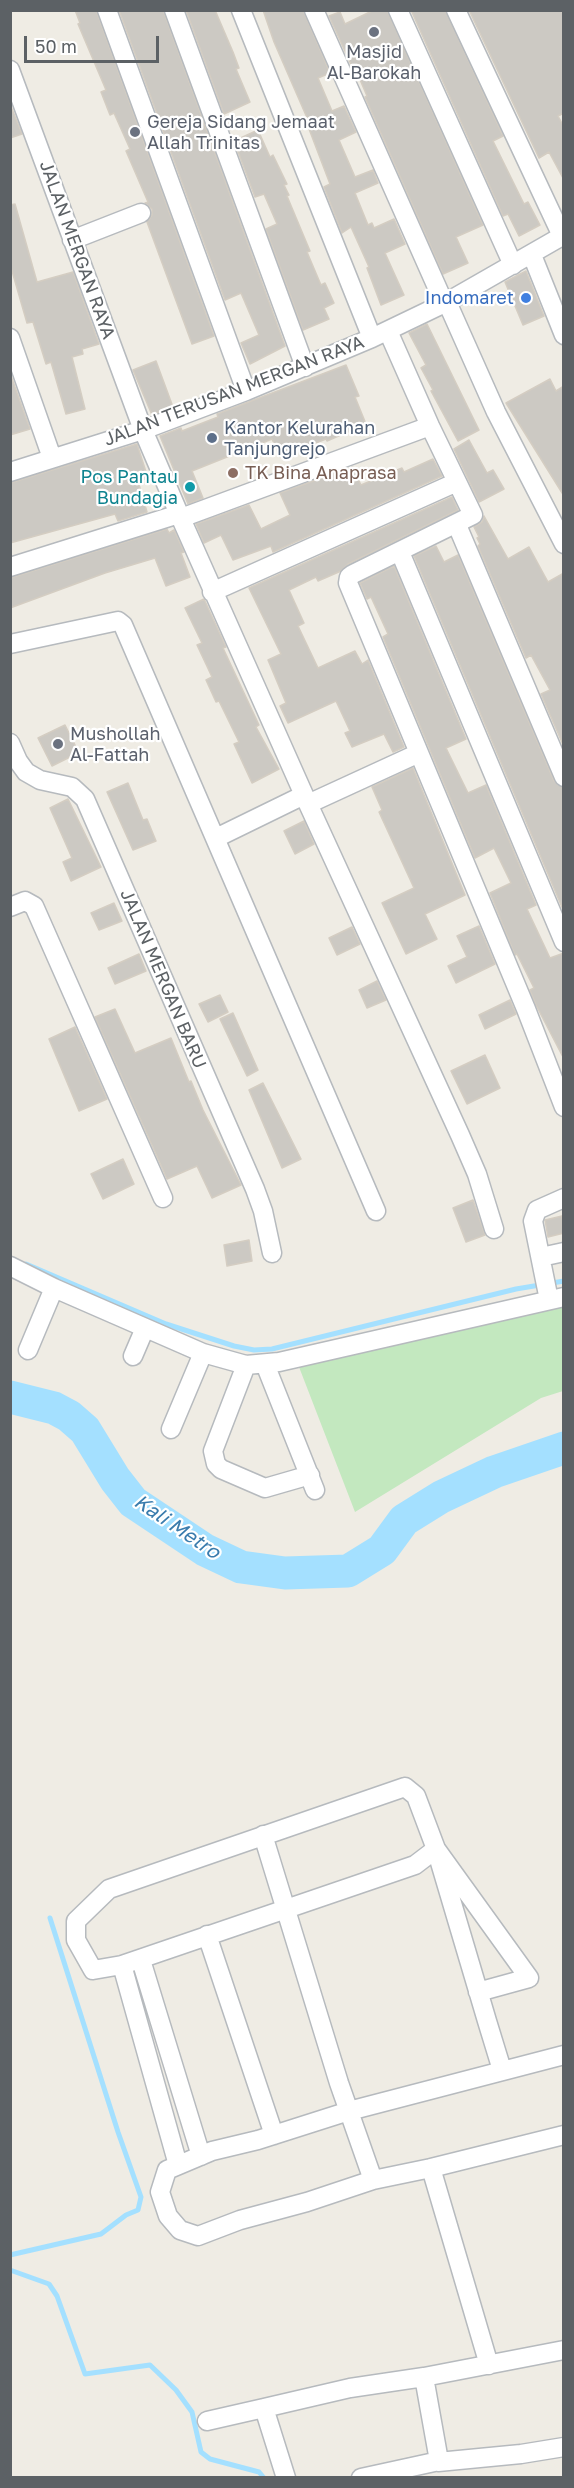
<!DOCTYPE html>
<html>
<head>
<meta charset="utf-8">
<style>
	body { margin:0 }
	#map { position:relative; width:574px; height:2488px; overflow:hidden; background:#efece4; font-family:"Golos Text",sans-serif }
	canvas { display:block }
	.frame { position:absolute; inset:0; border:12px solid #5c6165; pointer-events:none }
	.scale { position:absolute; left:24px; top:36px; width:135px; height:27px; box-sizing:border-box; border:3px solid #5c6165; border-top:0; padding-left:8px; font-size:18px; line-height:21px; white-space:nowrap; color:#5c6165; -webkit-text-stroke:4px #fff; paint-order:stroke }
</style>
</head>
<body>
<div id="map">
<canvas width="574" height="2488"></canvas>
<div class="frame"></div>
<div class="scale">50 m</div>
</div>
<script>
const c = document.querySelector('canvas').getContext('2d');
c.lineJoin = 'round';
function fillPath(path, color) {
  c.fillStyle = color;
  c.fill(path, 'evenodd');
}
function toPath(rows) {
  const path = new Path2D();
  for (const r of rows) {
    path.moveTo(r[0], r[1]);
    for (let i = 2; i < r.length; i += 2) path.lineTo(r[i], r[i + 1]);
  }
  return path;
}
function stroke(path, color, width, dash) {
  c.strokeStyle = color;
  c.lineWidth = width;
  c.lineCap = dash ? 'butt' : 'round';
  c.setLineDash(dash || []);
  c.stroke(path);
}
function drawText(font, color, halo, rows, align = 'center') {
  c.font = font + ' "Golos Text",sans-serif';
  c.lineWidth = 4.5;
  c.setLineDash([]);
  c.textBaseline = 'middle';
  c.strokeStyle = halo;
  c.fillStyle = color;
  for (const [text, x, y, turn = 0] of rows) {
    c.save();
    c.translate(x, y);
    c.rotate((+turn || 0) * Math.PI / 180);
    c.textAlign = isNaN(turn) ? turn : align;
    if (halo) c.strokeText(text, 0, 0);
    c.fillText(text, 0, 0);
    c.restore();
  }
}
const green = toPath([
	[563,1290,563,1391,541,1398,355,1512,294,1354]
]);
const stream = toPath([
	[26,1264,166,1324,234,1346,254,1350,272,1349,516,1289,564,1281],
	[10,2255,101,2234,126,2215,138,2210,141,2197,118,2132,50,1918],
	[10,2270,49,2284,57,2296,85,2374,150,2365,176,2390,192,2412,201,2452,210,2459,259,2472,264,2478]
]);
const river = toPath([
	[10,1397,54,1408,69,1416,85,1430,115,1479,133,1502,205,1550,241,1567,285,1573,348,1571,382,1550,404,1520,441,1497,494,1472,564,1448]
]);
const building = toPath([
	[75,10,96,10,214,336,192,344,147,222,152,215,152,209,145,203,148,202,126,151,130,149,114,113,110,115,101,92,106,90,78,24,80,23,75,10],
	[119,10,163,10,285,346,250,364,241,343,259,335,241,293,225,300,119,10],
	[186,10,215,10,233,52,239,68,236,69,250,102,224,114,186,10],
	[263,10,303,10,330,73,318,78,332,111,344,106,356,132,339,140,355,177,373,170,378,183,355,193,368,225,372,223,374,228,394,219,405,244,385,253,404,295,381,305,367,268,369,267,351,227,342,233,324,187,330,184,306,121,308,120,274,42,263,10],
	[374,10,387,10,483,225,456,237,468,263,443,274,365,97,367,96,355,68,353,69,329,16,340,12,345,24,374,10],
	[411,10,445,10,503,136,493,141,524,204,528,202,540,225,519,236,508,214,503,216,411,10],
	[469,10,561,10,564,16,564,113,558,116,564,127,564,180,549,152,539,158,469,10],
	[10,104,22,134,10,138,10,104],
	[258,130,270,157,273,155,287,184,284,185,289,195,287,196,310,251,307,252,321,285,325,283,334,303,324,308,329,319,303,330,266,229,277,224,264,194,255,197,234,141,258,130],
	[15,204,37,282,73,272,99,344,82,349,83,354,72,357,85,409,66,414,51,362,46,364,33,322,27,323,10,264,10,205,15,204],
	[526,271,544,316,523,325,505,282,526,271],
	[427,324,479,430,458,441,431,391,433,390,421,368,426,365,409,333,427,324],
	[156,361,173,407,152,415,133,370,156,361],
	[346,365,359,396,355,397,366,424,327,441,326,439,280,457,272,439,192,471,203,498,188,504,160,436,181,428,182,431,218,417,217,414,346,365],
	[10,373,30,429,10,435,10,373],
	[550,379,556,391,564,386,564,496,506,403,550,379],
	[469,440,487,473,493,470,504,489,479,502,454,449,469,440],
	[137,444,148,478,138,481,147,512,118,521,115,514,10,543,10,483,137,444],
	[433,459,442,476,273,552,271,546,233,560,221,535,204,543,196,524,249,505,261,529,290,515,280,493,352,467,361,485,402,468,404,472,433,459],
	[452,497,458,510,348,564,341,571,318,581,316,577,289,590,304,623,298,626,318,668,355,651,362,664,368,660,404,747,393,752,384,734,352,747,345,733,350,731,336,701,288,723,280,706,286,703,268,660,281,654,249,588,452,497],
	[484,516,508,559,529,547,548,582,564,573,564,747,541,694,550,690,531,655,526,658,478,546,480,544,477,538,479,537,474,527,482,522,484,516],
	[167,529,169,533,174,530,184,552,181,553,190,577,166,586,155,558,105,573,10,608,10,578,167,529],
	[436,546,444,562,458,555,554,781,564,788,564,912,414,556,436,546],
	[394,566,466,739,446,748,468,793,486,785,536,905,527,909,550,958,564,953,564,1059,536,1005,530,990,534,988,517,954,515,955,490,893,511,883,494,848,475,858,383,637,388,634,371,597,367,599,360,583,394,566],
	[204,599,226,647,223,648,259,725,256,727,279,769,252,783,234,744,239,742,219,701,216,702,206,680,212,677,197,645,202,643,185,608,204,599],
	[65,725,78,751,73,753,74,755,52,766,38,738,65,725],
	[413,768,465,895,425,914,437,939,406,954,382,903,414,888,379,812,382,810,372,787,413,768],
	[128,783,143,820,147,819,156,841,133,850,107,792,128,783],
	[68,799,101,867,71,881,63,862,72,858,50,808,68,799],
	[304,821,314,844,295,854,284,831,304,821],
	[114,903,122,921,99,930,91,913,114,903],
	[479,926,495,964,456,983,448,966,467,957,457,936,479,926],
	[352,927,360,944,337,955,329,938,352,927],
	[139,954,146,971,115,984,108,968,139,954],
	[377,981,386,1000,367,1008,359,990,377,981],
	[220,995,228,1012,208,1022,199,1004,220,995],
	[510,1000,516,1014,485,1029,479,1015,510,1000],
	[115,1009,135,1053,171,1038,189,1082,191,1081,203,1110,241,1185,212,1198,197,1166,167,1179,95,1017,115,1009],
	[233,1013,258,1070,247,1076,220,1019,233,1013],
	[75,1027,107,1099,79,1111,49,1039,75,1027],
	[485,1055,500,1088,467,1104,451,1071,485,1055],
	[263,1083,301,1159,282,1168,249,1090,263,1083],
	[123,1159,134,1184,103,1199,91,1174,123,1159],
	[473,1200,485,1235,466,1242,453,1208,473,1200],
	[562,1216,564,1233,548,1237,545,1220,562,1216],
	[249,1240,252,1261,227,1266,224,1245,249,1240]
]);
const minor = toPath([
	[107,10,246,391],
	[174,10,305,367],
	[241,10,372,338],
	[314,10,444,303],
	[398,10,513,265],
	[456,10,562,236],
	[10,70,143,430,179,514,10,567],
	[72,240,141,213],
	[532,255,564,335],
	[447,302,496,412,564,544],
	[388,331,430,426,473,515,353,574,349,577,348,583,526,1009,564,1107],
	[10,338,52,458],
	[10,472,143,430,246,391,372,338,447,302,564,235],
	[179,514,304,795,460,1135,477,1174,494,1229],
	[181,518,430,426],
	[457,525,564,777],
	[400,552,564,942],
	[212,592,457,482],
	[10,644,118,621,123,625,376,1211],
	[10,743,18,761,26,772,40,780,72,787,85,799,255,1189,263,1211,272,1253],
	[308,804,419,753],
	[216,838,304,795],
	[10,907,25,901,34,906,163,1198],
	[541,1257,564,1252],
	[10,1266,54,1288,203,1353,246,1365,279,1362,564,1297],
	[549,1300,533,1221,537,1210,564,1198],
	[28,1350,54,1288],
	[133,1356,145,1328],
	[265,1364,315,1490],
	[246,1365,213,1451,216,1464,221,1469,265,1488,310,1475],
	[171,1429,203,1353],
	[405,1787,416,1796,436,1849,415,1865,122,1965,93,1970,76,1940,76,1921,109,1889,405,1787],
	[263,1835,339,2083,373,2180],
	[207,1935,274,2135],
	[141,1960,201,2156],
	[122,1965,178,2165],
	[478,1992,529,1978,436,1849,487,2021,502,2070],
	[431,2168,373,2180,307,2202,240,2220,198,2236,180,2230,168,2216,160,2192,167,2170,212,2151,258,2140,349,2111,564,2055],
	[489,2365,431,2168,564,2135],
	[424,2377,564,2350],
	[207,2421,264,2408],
	[438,2462,521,2454,564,2447],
	[286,2478,264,2408,350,2388,424,2377,439,2461,361,2478]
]);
const markers = [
	[374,32,6,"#6b7280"],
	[135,132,6,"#6b7280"],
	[526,298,6,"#3f7fe0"],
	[212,438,6,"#5c6f8a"],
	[233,473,6,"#8d6e63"],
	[190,487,6,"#0f9aa8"],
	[58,744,6,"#6b7280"]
];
const worshipNames = [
	["Masjid",374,52,"center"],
	["Al-Barokah",374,73,"center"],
	["Gereja Sidang Jemaat",147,122],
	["Allah Trinitas",147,143],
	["Mushollah",70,734],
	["Al-Fattah",70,755]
];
const streetNames = [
	["JALAN MERGAN RAYA",77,250,70],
	["JALAN TERUSAN MERGAN RAYA",234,391,-21],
	["JALAN MERGAN BARU",163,979,67]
];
const shopNames = [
	["Indomaret",514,298]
];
const serviceNames = [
	["Kantor Kelurahan",224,428],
	["Tanjungrejo",224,449]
];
const educationNames = [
	["TK Bina Anaprasa",245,473]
];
const cultureNames = [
	["Pos Pantau",178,477],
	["Bundagia",178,498]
];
const waterNames = [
	["Kali Metro",177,1527,34]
];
fillPath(green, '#c3e8bf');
stroke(stream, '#a4e0ff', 5);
stroke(river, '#a4e0ff', 33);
fillPath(building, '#ccc9c3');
stroke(building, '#d4cdc2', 1.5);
stroke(minor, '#b6babe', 21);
stroke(minor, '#fff', 18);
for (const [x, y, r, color] of markers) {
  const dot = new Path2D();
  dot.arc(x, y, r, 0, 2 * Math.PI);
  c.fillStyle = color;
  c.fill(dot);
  stroke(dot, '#fff', 2);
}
drawText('18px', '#5b616d', '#fff', worshipNames, 'left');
drawText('18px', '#5c6165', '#fff', streetNames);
drawText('18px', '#366cbe', '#fff', shopNames, 'right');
drawText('18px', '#4e5e75', '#fff', serviceNames, 'left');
drawText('18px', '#785e54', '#fff', educationNames, 'left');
drawText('18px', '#0d838f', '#fff', cultureNames, 'right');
drawText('italic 20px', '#3a7cad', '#fff', waterNames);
</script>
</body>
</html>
